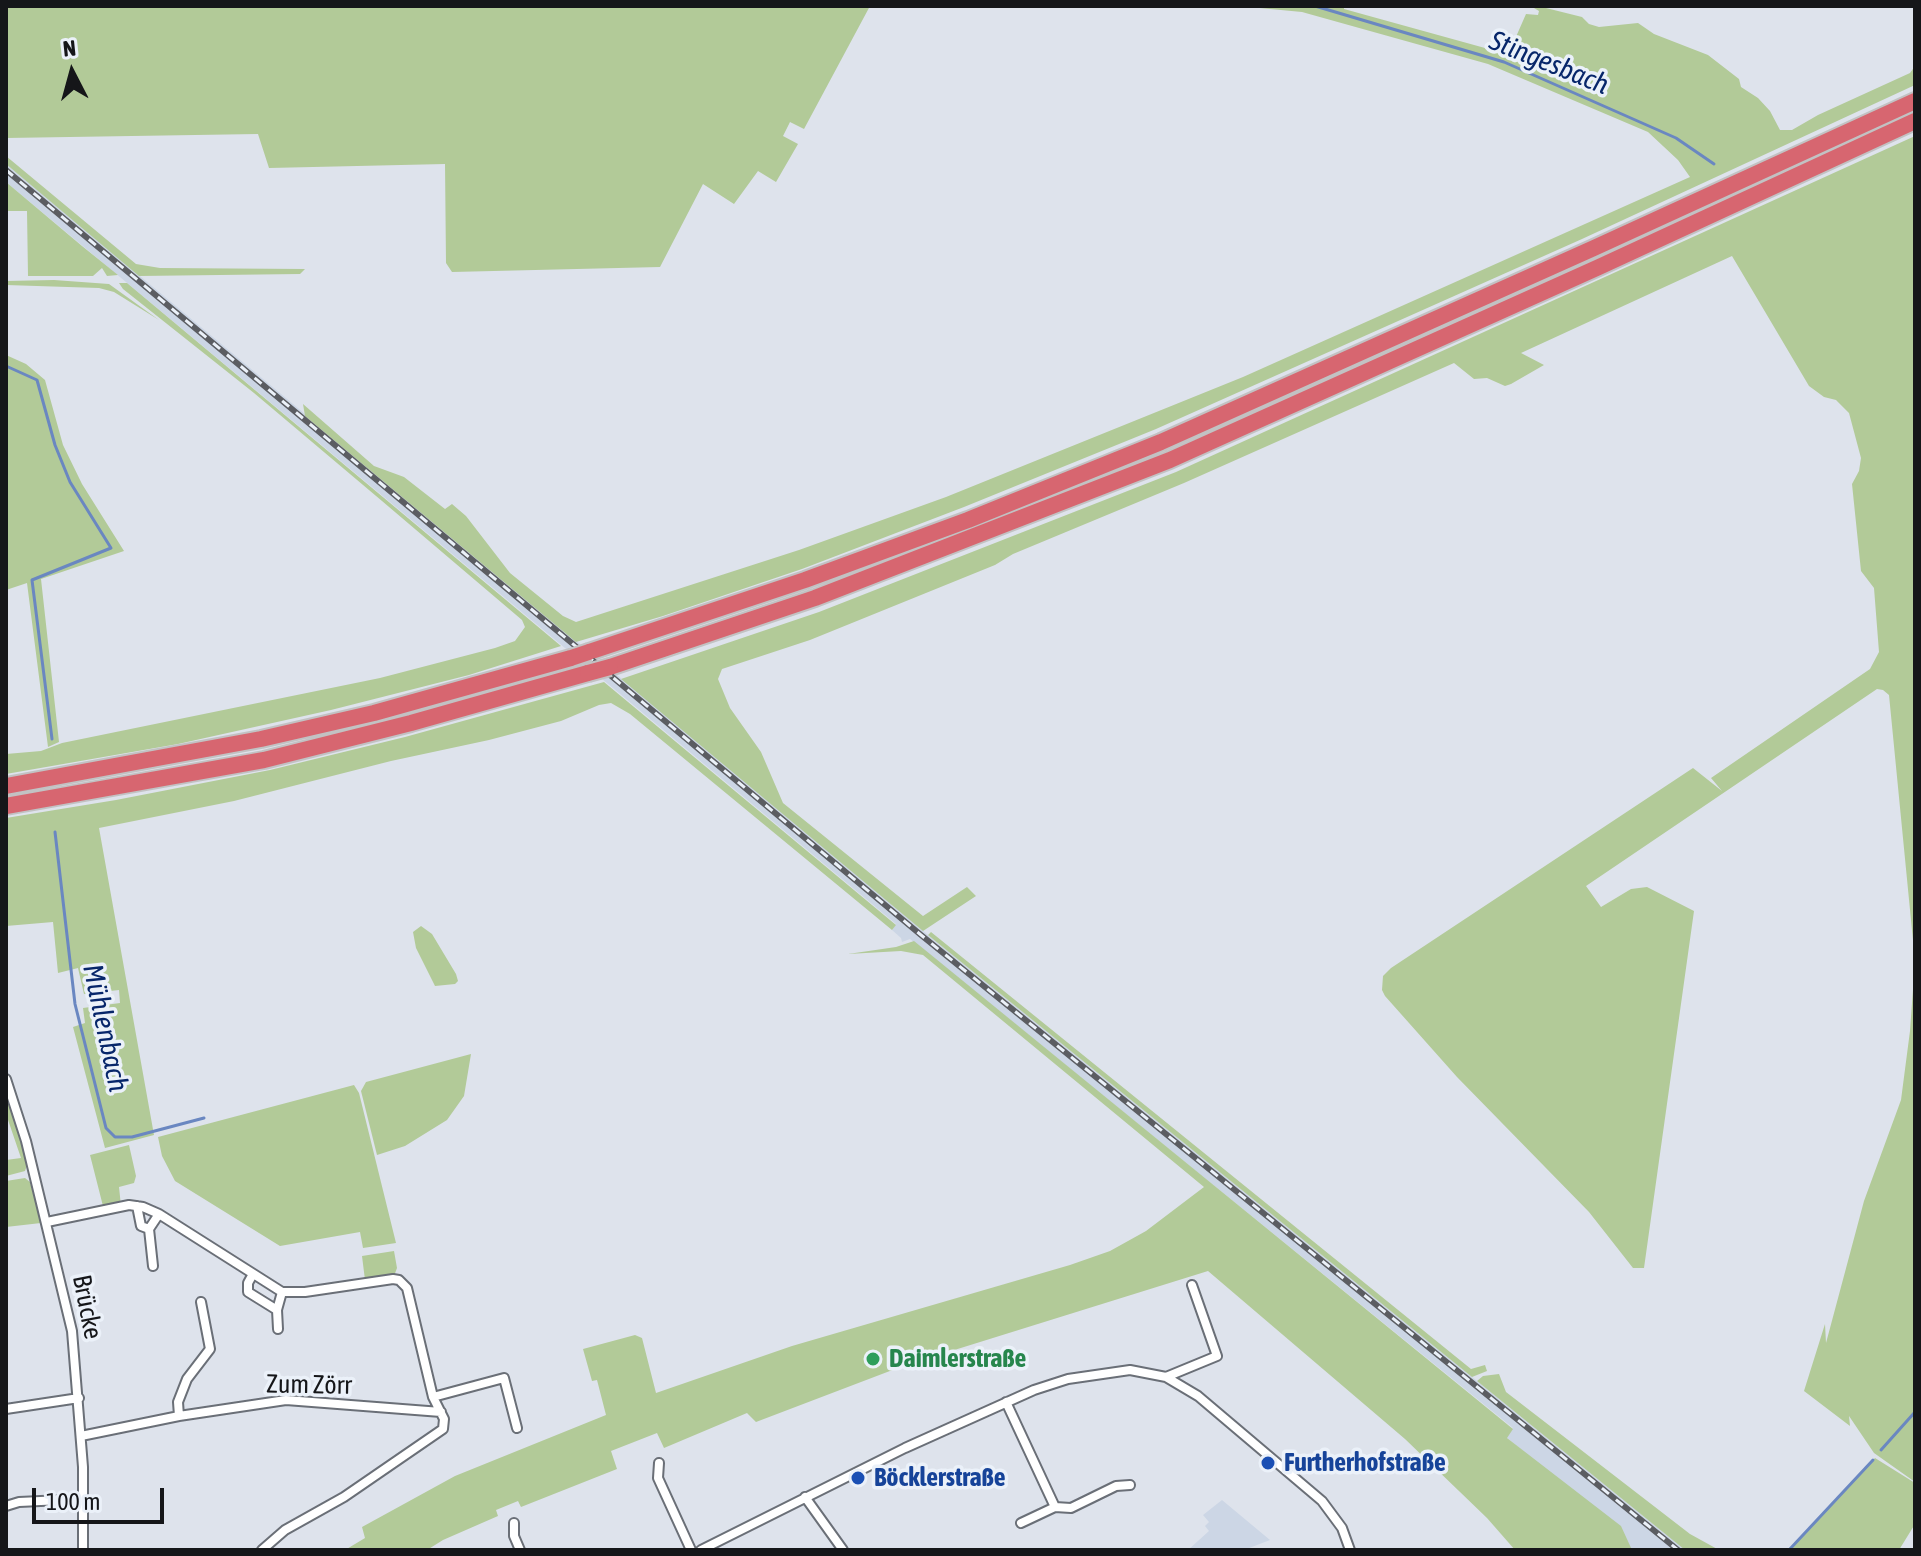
<!DOCTYPE html>
<html>
<head>
<meta charset="utf-8">
<style>
	body { margin:0 }
	#map { position:relative; width:1921px; height:1556px; overflow:hidden; background:#dee3ec; font-family:"Asap Condensed",sans-serif }
	canvas { display:block }
	.frame { position:absolute; inset:0; border:8px solid #151619; pointer-events:none }
	.north { position:absolute; left:32px; top:32px; width:80px; height:80px; -webkit-text-stroke:6px #ebf1f9; paint-order:stroke; rotate:354deg; font-size:22px; font-weight:700; line-height:32px; text-align:center; color:#151619 }
	.north::after { content:''; display:block; margin:auto; width:28px; height:36px; background:#151619; clip-path:polygon(50% 0,100% 100%,50% 72%,0 100%) }
	.scale { position:absolute; left:32px; top:1488px; width:132px; height:36px; box-sizing:border-box; border:4px solid #151619; border-top:0; padding-left:10px; font-size:24px; line-height:28px; white-space:nowrap; color:#151619; -webkit-text-stroke:6px #ebf1f9; paint-order:stroke }
</style>
</head>
<body>
<div id="map">
<canvas width="1921" height="1556"></canvas>
<div class="frame"></div>
<div class="north">N</div>
<div class="scale">100 m</div>
</div>
<script>
const c = document.querySelector('canvas').getContext('2d');
c.lineJoin = 'round';
function fillPath(path, color) {
  c.fillStyle = color;
  c.fill(path, 'evenodd');
}
function toPath(rows) {
  const path = new Path2D();
  for (const r of rows) {
    path.moveTo(r[0], r[1]);
    for (let i = 2; i < r.length; i += 2) path.lineTo(r[i], r[i + 1]);
  }
  return path;
}
function stroke(path, color, width, dash) {
  c.strokeStyle = color;
  c.lineWidth = width;
  c.lineCap = dash ? 'butt' : 'round';
  c.setLineDash(dash || []);
  c.stroke(path);
}
function drawText(font, color, halo, rows, align = 'center') {
  c.font = font + ' "Asap Condensed",sans-serif';
  c.lineWidth = 7;
  c.setLineDash([]);
  c.textBaseline = 'middle';
  c.strokeStyle = halo;
  c.fillStyle = color;
  for (const [text, x, y, turn = 0] of rows) {
    c.save();
    c.translate(x, y);
    c.rotate((+turn || 0) * Math.PI / 180);
    c.textAlign = isNaN(turn) ? turn : align;
    if (halo) c.strokeText(text, 0, 0);
    c.fillText(text, 0, 0);
    c.restore();
  }
}
const built = toPath([
	[6,164,928,935,1685,1550,1632,1550,1623,1535,1506,1437,1513,1428,910,939,902,942,901,938,892,930,896,924,6,182],
	[1222,1500,1270,1540,1244,1550,1188,1550,1209,1531,1205,1526,1209,1522,1203,1515]
]);
const green = toPath([
	[6,6,870,6,804,129,790,122,783,136,798,144,776,182,758,171,734,204,703,184,660,267,452,272,446,263,445,164,269,168,258,134,6,138],
	[1105,6,1344,6,1344,9,1503,53,1503,56,1508,55,1526,14,1538,15,1539,11,1534,8,1538,6,1582,17,1589,24,1599,27,1638,23,1654,34,1708,55,1739,79,1741,87,1758,98,1770,111,1780,130,1792,130,1818,115,1910,73,1915,66,1915,85,1582,239,1156,429,964,507,802,569,663,616,576,642,305,416,303,404,374,466,404,477,445,509,452,504,466,516,510,573,563,616,576,622,799,550,946,497,1243,377,1690,177,1678,160,1648,132,1488,64,1302,12,1249,7,1119,8],
	[1915,136,1915,1482,1874,1453,1849,1416,1850,1426,1804,1391,1825,1324,1826,1343,1864,1201,1901,1100,1910,1031,1915,961,1889,695,1883,690,1877,689,1586,886,1601,907,1631,889,1647,887,1694,911,1644,1268,1633,1268,1589,1212,1457,1077,1385,996,1382,990,1383,976,1391,968,1693,768,1722,791,1711,778,1870,669,1879,652,1874,588,1861,571,1852,484,1859,471,1861,458,1849,413,1836,400,1824,397,1809,386,1732,256,1521,353,1544,365,1511,384,1505,386,1487,378,1474,379,1454,363,1184,483,1013,554,995,565,810,640,722,669,718,679,730,708,761,752,783,803,923,916,967,887,976,896,923,931,621,679,819,612,1176,472],
	[6,156,136,264,160,268,305,269,300,274,139,276,6,164],
	[6,182,82,246,118,275,107,276,102,268,93,276,28,276,27,211,6,211],
	[54,280,109,284,159,320,114,292,99,288,6,285,6,281],
	[119,283,127,283,561,646,469,675,331,710,178,744,6,774,6,754,41,751,62,743,380,678,495,648,515,641,525,627,522,620,382,501,254,393,123,289],
	[6,355,26,364,45,380,63,445,82,484,124,551,41,579,59,742,48,747,27,583,6,590],
	[604,682,896,925,892,930,630,714,611,703,599,705,561,721,489,740,391,761,234,801,99,828,154,1135,105,1148,73,1027,85,1023,83,1008,120,1003,119,990,84,994,78,968,58,973,53,922,6,926,6,818,116,800,270,770,405,737],
	[421,926,432,934,456,974,458,981,455,984,435,986,416,948,413,932],
	[931,932,1471,1369,1485,1365,1487,1371,1472,1377,928,935],
	[914,941,1513,1429,1507,1438,1621,1526,1632,1550,1515,1550,1487,1518,1405,1439,1208,1271,903,1366,756,1422,747,1413,664,1448,657,1433,611,1451,617,1469,521,1507,518,1501,496,1510,498,1516,443,1540,427,1550,345,1550,365,1538,362,1527,455,1476,606,1415,597,1380,592,1381,583,1349,635,1335,642,1338,656,1393,792,1346,1070,1265,1110,1251,1146,1231,1204,1187,923,955,901,951,848,954,896,947],
	[471,1054,464,1096,447,1120,405,1146,377,1155,361,1091,366,1082],
	[354,1085,359,1093,396,1243,363,1248,360,1232,280,1246,175,1181,162,1156,158,1137],
	[6,1092,27,1156,27,1165,25,1171,6,1176,6,1160,21,1158,6,1114],
	[129,1145,136,1176,134,1183,119,1187,121,1206,104,1210,90,1155],
	[25,1178,30,1182,41,1223,6,1227,6,1181],
	[394,1251,397,1268,394,1276,365,1280,362,1256],
	[1499,1374,1506,1392,1690,1534,1719,1550,1685,1550,1477,1381,1483,1376],
	[1875,1458,1915,1483,1915,1524,1899,1550,1790,1550]
]);
const stream = toPath([
	[1315,6,1504,62,1676,138,1714,164],
	[6,366,37,380,55,445,70,482,111,548,32,580,52,739],
	[55,832,75,1004,106,1128,115,1137,132,1137,204,1118],
	[1881,1450,1915,1412],
	[1789,1550,1873,1460]
]);
const street = toPath([
	[6,1079,26,1141,72,1331,83,1467,83,1550],
	[137,1206,141,1226,149,1229],
	[47,1222,129,1205,143,1207,159,1214,282,1292,305,1292,393,1279,399,1280,407,1288,433,1397,444,1419,443,1429,344,1497,285,1530,262,1550],
	[153,1266,149,1229,159,1214],
	[253,1274,248,1283,248,1292,277,1310],
	[278,1329,277,1310,282,1292],
	[1166,1377,1217,1356,1192,1285],
	[433,1397,504,1378,517,1428],
	[1006,1402,1055,1507,1071,1508,1116,1486,1130,1485],
	[6,1409,79,1398],
	[179,1416,178,1402,187,1379,210,1349,201,1302],
	[81,1436,179,1416,286,1400,441,1412],
	[659,1463,658,1478,691,1550],
	[805,1497,843,1550],
	[6,1506,19,1502,84,1499],
	[514,1523,514,1536,520,1550],
	[1021,1523,1055,1507],
	[701,1550,905,1448,1034,1390,1068,1379,1130,1370,1166,1377,1198,1396,1322,1501,1342,1528,1350,1550]
]);
const highway = toPath([
	[589,652,805,580,968,520,1161,442,1594,248,1915,101],
	[610,667,815,598,1170,460,1599,267,1915,121],
	[6,786,261,739,374,713,571,658],
	[6,806,264,760,411,723,588,673]
]);
const rail = toPath([
	[6,170,921,935,1678,1550]
]);
const highwayBridge = toPath([
	[571,658,589,652],
	[588,673,610,667]
]);
const markers = [
	[873,1359,8,"#2e9e5b"],
	[1268,1463,8,"#1a4fb4"],
	[858,1478,8,"#1a4fb4"]
];
const streetNames = [
	["Brücke",87,1307,79],
	["Zum Zörr",309,1385,1]
];
const leisureNames = [
	["Daimlerstraße",889,1359]
];
const transitNames = [
	["Furtherhofstraße",1284,1463],
	["Böcklerstraße",874,1478]
];
const waterNames = [
	["Stingesbach",1549,63,22],
	["Mühlenbach",105,1028,78]
];
fillPath(built, '#ccd6e5');
fillPath(green, '#b2ca98');
stroke(stream, '#6a87c1', 3);
stroke(street, '#6a6f77', 12);
stroke(highway, '#c2c2c3', 20);
stroke(street, '#fff', 8);
stroke(highway, '#d76670', 16);
stroke(rail, '#5b5d62', 6);
stroke(rail, '#ebf1f9', 3, [9]);
stroke(highwayBridge, '#c2c2c3', 20, []);
stroke(highwayBridge, '#d76670', 16);
for (const [x, y, r, color] of markers) {
  const dot = new Path2D();
  dot.arc(x, y, r, 0, 2 * Math.PI);
  c.fillStyle = color;
  c.fill(dot);
  stroke(dot, '#ebf1f9', 3);
}
drawText('26px', '#151619', '#ebf1f9', streetNames);
drawText('bold 26px', '#27864d', '#ebf1f9', leisureNames, 'left');
drawText('bold 26px', '#164399', '#ebf1f9', transitNames, 'left');
drawText('italic 28px', '#07266a', '#ebf1f9', waterNames);
</script>
</body>
</html>
